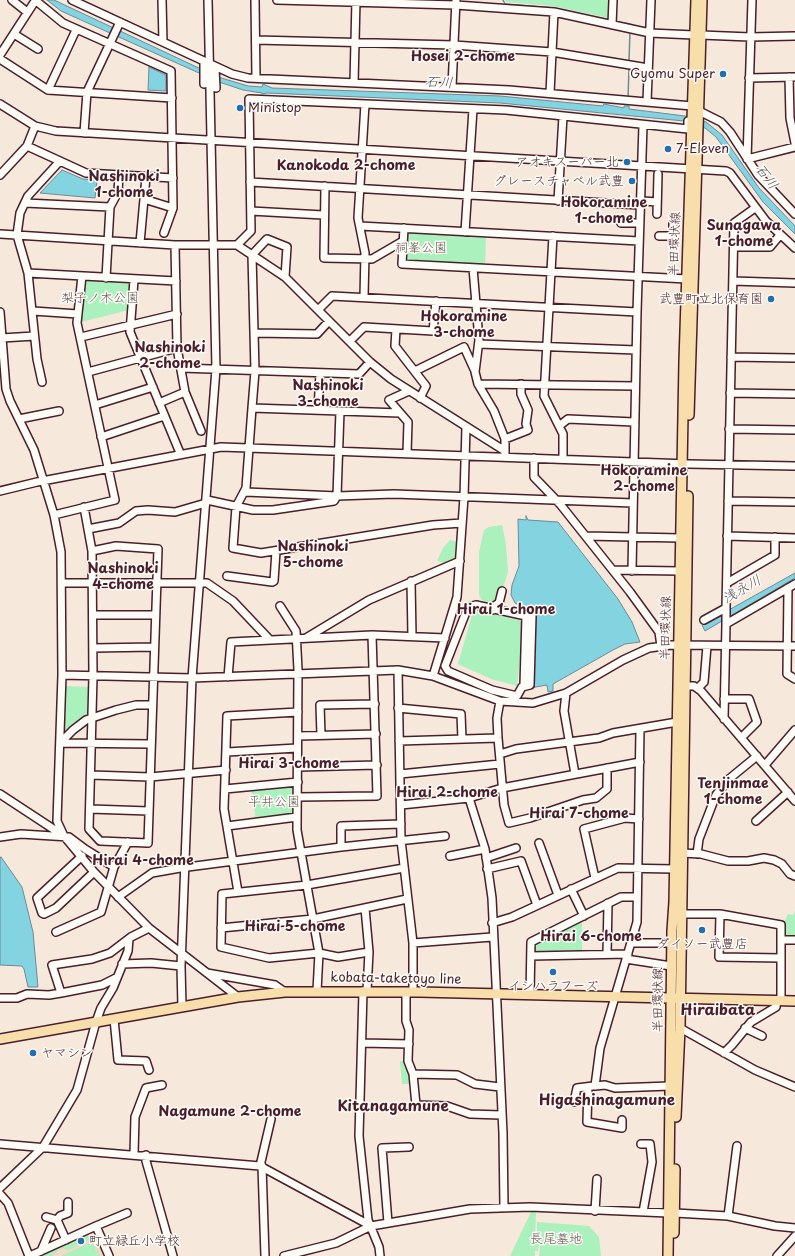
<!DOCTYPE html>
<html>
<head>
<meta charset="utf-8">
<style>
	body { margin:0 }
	canvas { display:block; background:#f6e8da }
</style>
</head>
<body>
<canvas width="795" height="1256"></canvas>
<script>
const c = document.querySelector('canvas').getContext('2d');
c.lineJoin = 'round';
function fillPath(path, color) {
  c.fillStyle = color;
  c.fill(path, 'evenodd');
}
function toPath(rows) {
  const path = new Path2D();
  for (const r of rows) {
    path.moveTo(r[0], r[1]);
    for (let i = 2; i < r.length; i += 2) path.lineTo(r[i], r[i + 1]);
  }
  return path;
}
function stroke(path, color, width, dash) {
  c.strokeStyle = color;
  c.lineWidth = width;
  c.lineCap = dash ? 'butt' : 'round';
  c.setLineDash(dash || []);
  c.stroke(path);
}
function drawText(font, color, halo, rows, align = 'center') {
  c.font = font + ' "Playpen Sans","Klee One",sans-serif';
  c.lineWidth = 3;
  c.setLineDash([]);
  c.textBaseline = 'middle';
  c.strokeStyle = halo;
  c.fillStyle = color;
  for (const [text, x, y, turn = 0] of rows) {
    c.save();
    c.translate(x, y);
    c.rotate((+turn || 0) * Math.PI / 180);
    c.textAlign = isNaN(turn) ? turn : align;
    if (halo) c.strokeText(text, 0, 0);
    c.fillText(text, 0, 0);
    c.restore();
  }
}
const built = toPath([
	[95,1230,106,1256,30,1256]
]);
const green = toPath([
	[505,0,610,0,610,17,608,18,553,6,506,2],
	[408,232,486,235,485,266,406,262,404,260],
	[86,280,129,282,131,283,129,310,81,322,84,281],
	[502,525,506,544,508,572,498,603,490,605,481,599,479,594,479,552,484,530,489,527],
	[450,540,458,542,457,557,448,564,437,561,443,548],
	[478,611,524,621,517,686,491,679,458,664,472,615],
	[65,686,91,687,90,715,68,733,63,732],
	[291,786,293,787,293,813,291,815,256,820,251,789],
	[795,911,795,937,786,937,784,936,784,923,788,914,793,915],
	[582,919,582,952,535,952,534,951,536,942],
	[400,1061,405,1061,410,1075,411,1084,402,1084],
	[531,1212,536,1212,535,1239,539,1244,538,1251,535,1251,535,1256,510,1256],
	[537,1222,589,1226,599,1237,601,1256,539,1256,540,1245,537,1239],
	[89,1235,101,1256,99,1256,93,1242,88,1240,69,1250,62,1248,51,1256,39,1256],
	[92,1242,98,1256,61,1256]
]);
const water = toPath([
	[47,0,54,0,218,77,248,86,262,87,263,84,272,88,500,96,603,106,604,104,624,108,624,106,629,106,629,109,685,116,706,122,722,135,759,188,795,226,795,234,763,202,716,137,705,128,684,121,500,103,267,93,262,94,262,93,243,90,219,82,61,11,47,0],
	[149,67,166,75,166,91,148,90,149,67],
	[62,170,83,179,97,180,95,198,40,193,62,170],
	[526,516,528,520,558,522,618,599,632,622,640,642,625,644,613,650,553,684,553,691,548,692,547,685,530,688,533,613,515,603,511,595,512,585,519,566,518,519,526,520,526,516],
	[795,573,795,578,705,631,702,625,795,573],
	[1,857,22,887,33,932,38,987,28,987,24,969,22,966,0,965,0,858,1,857]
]);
const stream = toPath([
	[503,0,505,4,553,8,608,20],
	[616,22,630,24,630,26],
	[629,61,630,31],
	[628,98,629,68]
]);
const minor = toPath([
	[12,0,27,12],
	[35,0,63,23,171,71,173,208,164,233],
	[72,0,232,74,248,78,509,90,692,106],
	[162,0,163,42],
	[255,0,256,78],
	[277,0,456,5,554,12,650,33,694,35],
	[752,0,747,159,795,147],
	[612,25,613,0],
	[14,34,38,49],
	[701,35,750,37,795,36],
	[256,40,454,45,552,52,648,68],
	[0,55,35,1],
	[0,59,48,90,172,98],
	[204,64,204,84],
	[215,69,216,88],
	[789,77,790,118,795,143],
	[749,78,795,77],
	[354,83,356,0],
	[452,87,456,0],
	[48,90,76,30],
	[550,93,554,12],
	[647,102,651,0],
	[0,104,35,126,56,131,726,171,730,173,766,221,795,248],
	[699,111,721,122,730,132,758,175,795,214],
	[84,133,87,92,120,22],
	[27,146,86,173,173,178],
	[0,175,27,146,35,126],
	[250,182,640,205],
	[325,186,324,258,372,259,403,241],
	[144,199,173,208],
	[558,201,563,116],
	[643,201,657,202],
	[25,203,110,207],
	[251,211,323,215],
	[657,214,658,174],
	[621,223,635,223],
	[360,226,639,241],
	[404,228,402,264,687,279],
	[465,232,473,109],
	[0,234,175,245,237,245,285,277,370,362,391,379,505,451,505,457],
	[553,236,544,396,563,434,563,459],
	[659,236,673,236,673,223],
	[140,243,146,177],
	[175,245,177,348,185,392,201,431],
	[237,245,251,231,249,99,506,110,688,129,688,121],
	[734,247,770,247,780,235],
	[473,268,479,340,475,372,478,384,494,411,505,439,505,451],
	[28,273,176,281],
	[285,277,287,247,267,239,252,255,255,371,252,408,246,488,236,507,233,548,261,553,433,525,462,523],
	[106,278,110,207,118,192,119,175],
	[134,280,130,332,180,453],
	[733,281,795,283],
	[364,297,365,253,358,218,365,104],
	[318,310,332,296,637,312],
	[33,311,78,314],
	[0,312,6,389,10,401,34,450,54,515,61,552,62,675,57,821,64,836],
	[396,329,395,346,426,386,420,398],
	[254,333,317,334,329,321],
	[81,337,177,314],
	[2,338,34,336],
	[350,341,364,327,433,331,436,301],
	[479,344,636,350],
	[731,357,795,358],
	[181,368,359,374,370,362],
	[415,371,464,347,474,369],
	[88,372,177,348],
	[42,382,37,359,28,273,17,235,20,213,28,196,60,161],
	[478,384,635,386],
	[730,393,795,394],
	[159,403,185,392],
	[95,405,153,387],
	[252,408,400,413],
	[318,410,320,373],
	[19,419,59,411],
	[559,426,568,419,634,422],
	[729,429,795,430],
	[101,437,164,416],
	[505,439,528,430,526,424,528,410,521,394,521,384],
	[407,453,408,422,389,400,409,391],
	[534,458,534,477,560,504,630,592,659,632,661,646],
	[0,491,37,482,221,447,688,464,795,466],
	[246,492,337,496,394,494,633,503],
	[207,500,253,510,273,510,334,501,337,496,340,411],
	[728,501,795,502],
	[84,507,92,551,93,676,89,829,100,841,148,843,158,549,116,546,92,551],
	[54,515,115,500,77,323,82,276],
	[88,529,119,523,136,511,148,510,175,512,206,503],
	[586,536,680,538],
	[727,536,795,538],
	[613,570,680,571],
	[632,571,637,312,643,125],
	[227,576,272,582,274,581,276,551],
	[411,581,412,636],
	[62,583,207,583,233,601,269,639],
	[727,583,775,555,775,537],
	[788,588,787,674,795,679],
	[280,606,296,631,298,670,297,830,319,953,317,991],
	[726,608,726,624],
	[493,610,493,607,499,603,502,591],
	[93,615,155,615],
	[704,620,726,608,734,223,755,208],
	[306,638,369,600,460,561],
	[93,648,154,647],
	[398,670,401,840,413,943,413,992],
	[62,675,192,678,398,670,433,676,500,701,533,703,566,693,623,660,649,648,671,645,795,646],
	[433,676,457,597,464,497,466,427],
	[228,677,231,642,372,635,445,638],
	[524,685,526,616,476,605,468,607,445,666,448,671,492,690,517,696,522,687,530,685,532,616,526,616],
	[684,686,694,686,701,691,795,801],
	[698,688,704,682,707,646],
	[566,693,564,711,575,774],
	[724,699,749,699,757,722,741,738],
	[500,701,497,718,498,738,504,805,509,823,530,818,583,800,596,798,607,789,607,768],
	[398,708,461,714,462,739],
	[724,719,726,624,795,584],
	[640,729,637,922,600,1048,595,1086,605,1085,615,1088,670,1086],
	[321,735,320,705,375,704],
	[298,736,376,734],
	[399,741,498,738],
	[60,743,73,730,86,720,116,710,136,705,152,705],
	[60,743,151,744],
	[227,752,297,748],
	[500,754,516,749,599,738,613,733,677,722],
	[765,765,795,730],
	[298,767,377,765],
	[400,774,500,764],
	[91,775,150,777,226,770],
	[225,789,298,782],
	[0,794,64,836,94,872,149,928,238,997],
	[298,797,377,796,372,635],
	[469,798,485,849,492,898,503,1133,504,1207],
	[401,805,469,798,502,788,640,762],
	[90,809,149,811],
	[756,821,788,792],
	[227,826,297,817],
	[0,837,21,834,69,837,85,849,114,867],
	[539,843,558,895],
	[341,847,341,826,401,824],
	[681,853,701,854,728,861,748,861,764,858,774,860,782,864,790,874,795,876],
	[697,854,699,839,716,795,729,779,757,756],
	[82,856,37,898,42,913,44,914,56,908,94,872],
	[450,856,485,849],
	[486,858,516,848],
	[487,869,521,861,537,905],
	[595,878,584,829,625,818,639,819],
	[571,889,584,916],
	[238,892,224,809,227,716,298,712],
	[118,897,152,873,180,868,341,847,445,836],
	[365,908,369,952,367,991],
	[681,914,720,914,781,925,781,1000],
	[720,914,719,957,781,958],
	[492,923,512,917,618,868,674,869],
	[221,928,313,919,407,899],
	[56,932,101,912,114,867,128,842],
	[781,940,795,940],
	[413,943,492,937],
	[631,943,671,943],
	[369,952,338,957,319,953,269,958,221,947,222,894,307,885,404,868],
	[607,954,608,903],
	[531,956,628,954],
	[626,959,671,966],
	[122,964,151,963,181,966],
	[207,973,275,985,285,992],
	[363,991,359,1136,368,1220,379,1247,380,1256],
	[406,992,406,1021,409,1030,408,1061,413,1074,416,1105,447,1106,470,1114,501,1115],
	[61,993,52,965,92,959,110,953,131,937,149,928],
	[530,994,531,942,621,897,637,897],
	[0,998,17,998,27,994,49,995,61,993,102,985,116,978],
	[182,1007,181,966,192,678,216,369,208,0],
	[114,1019,118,1060,146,1061,149,1070],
	[680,1028,755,1070,795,1087],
	[745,1028,762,1036],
	[362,1043,409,1044],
	[724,1053,732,1045,751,1022,776,1007,777,1000],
	[413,1074,457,1075,475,1084,500,1087],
	[588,1087,587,1122,622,1128,622,1120],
	[574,1102,577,1088,593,1086],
	[0,1144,260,1166,371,1226],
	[641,1144,650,1144,652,1162,643,1212],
	[134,1154,135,1117,146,1088,162,1085],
	[146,1155,146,1161,173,1256],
	[260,1166,271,1119],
	[262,1166,265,1256],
	[0,1188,43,1147,77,1090,96,1022,101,1008,113,988,128,951,129,939],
	[0,1194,8,1203,29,1256],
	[595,1211,597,1179],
	[675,1213,728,1216,775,1226,795,1228],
	[728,1216,737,1146],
	[46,1217,57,1220],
	[388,1223,382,1148,409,1147],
	[96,1226,127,1213],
	[66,1240,57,1220,60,1216,68,1213,68,1202],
	[41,1251,51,1228],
	[30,1256,96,1226,109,1256],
	[284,1256,336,1243,371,1226,470,1209,530,1207,668,1213],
	[777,1256,795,1236]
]);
const major = toPath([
	[689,415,702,0],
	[0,1039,238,997,285,992,419,992,795,1001],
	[676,1117,680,1028,688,496],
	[674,1233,675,1169],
	[668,1256,672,931,674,902,684,361,696,0]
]);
const markers = [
	[723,74,4,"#1f6fb2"],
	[240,108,4,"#1f6fb2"],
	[668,149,4,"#1f6fb2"],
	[627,162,4,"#1f6fb2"],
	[632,181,4,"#1f6fb2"],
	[771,299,4,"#1f6fb2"],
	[702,930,4,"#1f6fb2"],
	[553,972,4,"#1f6fb2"],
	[33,1053,4,"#1f6fb2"],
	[81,1241,4,"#1f6fb2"]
];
const poiNames = [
	["Gyomu Super",715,74],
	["Ministop",248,108,"left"],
	["7-Eleven",676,149,"left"],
	["アオキスーパー北",619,162],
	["グレースチャペル武豊",624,181],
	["武豊町立北保育園",763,299],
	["ダイソー武豊店",702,944,"center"],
	["イシハラフーズ",553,986,"center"],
	["ヤマシン",41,1053,"left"],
	["町立緑丘小学校",89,1241,"left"]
];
const streetNames = [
	["半田環状線",675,244,-88],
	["半田環状線",666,628,-89],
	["kobata-taketoyo line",396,979,1],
	["半田環状線",658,1000,-90]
];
const parkNames = [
	["祠峯公園",421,248],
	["梨子ノ木公園",100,298],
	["平井公園",274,802],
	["長尾墓地",556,1239]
];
const neighbourhoodNames = [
	["Hosei 2-chome",463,57],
	["Kanokoda 2-chome",346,166],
	["Nashinoki",124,177],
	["1-chome",124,193],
	["Hokoramine",604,203],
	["1-chome",604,219],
	["Sunagawa",744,226],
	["1-chome",744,242],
	["Hokoramine",464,317],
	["3-chome",464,333],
	["Nashinoki",170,348],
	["2-chome",170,364],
	["Nashinoki",328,386],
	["3-chome",328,402],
	["Hokoramine",644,471],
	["2-chome",644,487],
	["Nashinoki",313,547],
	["5-chome",313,563],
	["Nashinoki",123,569],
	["4-chome",123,585],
	["Hirai 1-chome",506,610],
	["Hirai 3-chome",289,764],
	["Tenjinmae",733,784],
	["1-chome",733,800],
	["Hirai 2-chome",447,793],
	["Hirai 7-chome",579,814],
	["Hirai 4-chome",143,861],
	["Hirai 5-chome",295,927],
	["Hirai 6-chome",591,937],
	["Nagamune 2-chome",230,1112]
];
const waterNames = [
	["石川",439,83,3],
	["石川",766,177,53],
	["浅永川",742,590,-30]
];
const quarterNames = [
	["Hiraibata",718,1011],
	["Higashinagamune",607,1101],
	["Kitanagamune",393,1107]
];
fillPath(built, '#f2dac6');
fillPath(green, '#aaf1bd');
fillPath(water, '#83d3e0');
stroke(water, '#6c8b98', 1);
stroke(stream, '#6c8b98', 1.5);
stroke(minor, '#4a1f2b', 10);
stroke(major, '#4a1f2b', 12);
stroke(minor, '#fdfcf7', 7);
stroke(major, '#f8deab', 9);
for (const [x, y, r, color] of markers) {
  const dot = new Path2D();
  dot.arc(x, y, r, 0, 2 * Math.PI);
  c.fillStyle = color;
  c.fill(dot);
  stroke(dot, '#fdfcf7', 1.5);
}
drawText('13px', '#4a1f2b', '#fdfcf7', poiNames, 'right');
drawText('13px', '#4a1f2b', '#fdfcf7', streetNames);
drawText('13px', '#625450', '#fdfcf7', parkNames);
drawText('bold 14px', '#4a1f2b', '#fdfcf7', neighbourhoodNames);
drawText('italic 14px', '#5b5561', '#fdfcf7', waterNames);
drawText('bold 15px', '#4a1f2b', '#fdfcf7', quarterNames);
</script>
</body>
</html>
